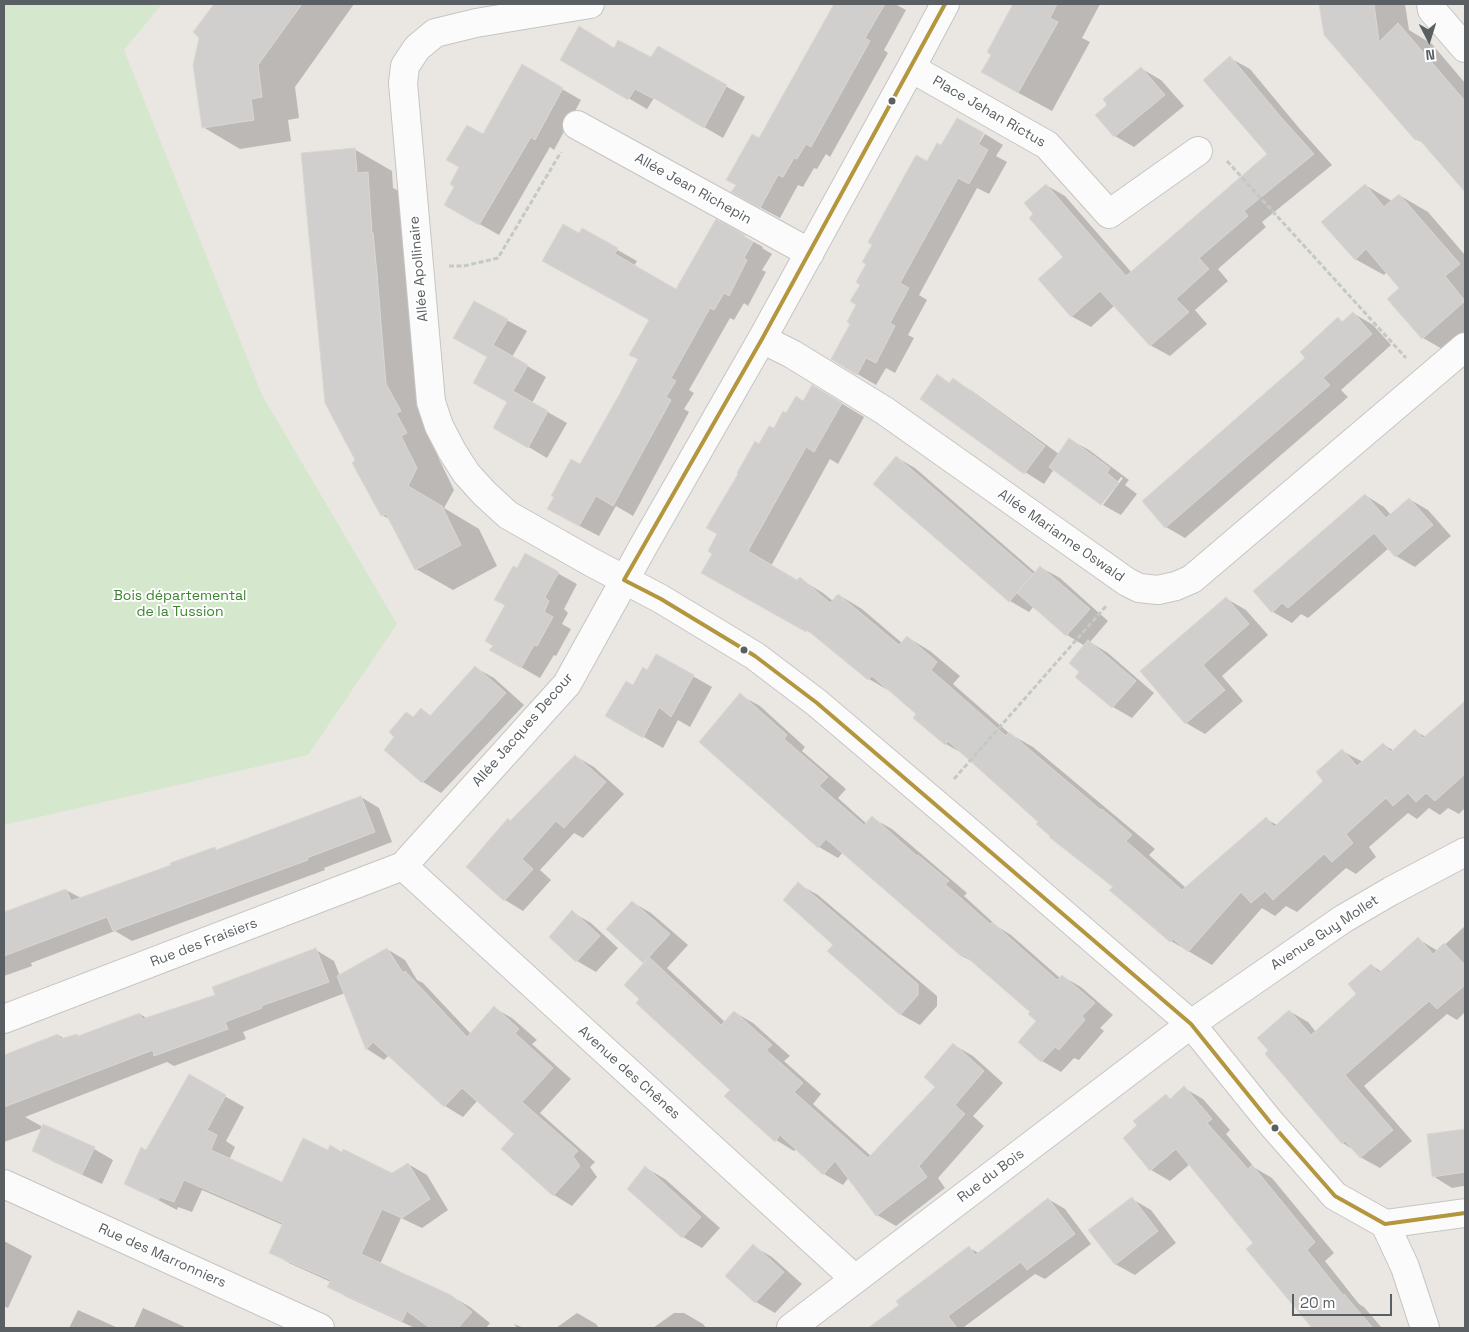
<!DOCTYPE html>
<html>
<head>
<meta charset="utf-8">
<style>
	body { margin:0 }
	#map { position:relative; width:1469px; height:1332px; overflow:hidden; background:#eae7e3; font-family:"Space Grotesk",sans-serif }
	canvas { display:block }
	.frame { position:absolute; inset:0; border:5px solid #595f62; pointer-events:none }
	.north { position:absolute; left:1404px; top:15px; width:50px; height:50px; -webkit-text-stroke:4px #fff; paint-order:stroke; rotate:175deg; font-size:14px; font-weight:700; line-height:20px; text-align:center; color:#595f62 }
	.north::after { content:''; display:block; margin:auto; width:18px; height:22px; background:#595f62; clip-path:polygon(50% 0,100% 100%,50% 72%,0 100%) }
	.scale { position:absolute; left:1292px; top:1294px; width:100px; height:22px; box-sizing:border-box; border:2px solid #595f62; border-top:0; padding-left:6px; font-size:15px; line-height:18px; white-space:nowrap; color:#595f62; -webkit-text-stroke:4px #fff; paint-order:stroke }
</style>
</head>
<body>
<div id="map">
<canvas width="1469" height="1332"></canvas>
<div class="frame"></div>
<div class="north">N</div>
<div class="scale">20 m</div>
</div>
<script>
const c = document.querySelector('canvas').getContext('2d');
c.lineJoin = 'round';
function fillPath(path, color) {
  c.fillStyle = color;
  c.fill(path, 'evenodd');
}
function toPath(rows) {
  const path = new Path2D();
  for (const r of rows) {
    path.moveTo(r[0], r[1]);
    for (let i = 2; i < r.length; i += 2) path.lineTo(r[i], r[i + 1]);
  }
  return path;
}
function stroke(path, color, width, dash) {
  c.strokeStyle = color;
  c.lineWidth = width;
  c.lineCap = dash ? 'butt' : 'round';
  c.setLineDash(dash || []);
  c.stroke(path);
}
function drawText(font, color, halo, rows, align = 'center') {
  c.font = font + ' "Space Grotesk",sans-serif';
  c.lineWidth = 4;
  c.setLineDash([]);
  c.textBaseline = 'middle';
  c.strokeStyle = halo;
  c.fillStyle = color;
  for (const [text, x, y, turn = 0] of rows) {
    c.save();
    c.translate(x, y);
    c.rotate((+turn || 0) * Math.PI / 180);
    c.textAlign = isNaN(turn) ? turn : align;
    if (halo) c.strokeText(text, 0, 0);
    c.fillText(text, 0, 0);
    c.restore();
  }
}
const green = toPath([
	[4,4,162,4,124,50,262,395,397,624,308,755,4,825]
]);
const shadow = toPath([
	[215,4,354,4,295,87,299,118,288,120,291,141,240,149,203,127,200,38,195,32],
	[836,4,895,4,906,10,884,50,888,53,830,157,826,154,817,169,814,168,803,187,798,185,780,218,752,203,760,140],
	[1015,4,1100,4,1082,38,1090,42,1052,111,1015,91,992,54,989,52],
	[1321,4,1405,4,1409,30,1432,44,1465,83,1465,190,1425,144,1416,139,1325,34],
	[658,48,745,97,723,138,654,98,647,109,561,59,614,49,652,59],
	[1230,58,1250,69,1299,128,1332,165,1262,222,1266,227,1218,269,1228,281,1195,310,1207,324,1170,356,1150,345,1115,305,1091,327,1071,316,1065,257,1035,214,1046,185,1065,196,1132,273,1269,154],
	[522,66,581,100,554,150,550,147,499,235,446,205,456,187,461,167,484,135],
	[1142,69,1161,80,1184,106,1134,147,1115,136],
	[985,134,1003,145,996,156,1007,162,989,194,977,188,919,295,927,300,908,335,914,338,895,373,886,368,876,385,832,359,852,324,927,163,975,150],
	[354,149,392,171,393,188,405,194,444,454,438,457,454,490,444,508,479,529,497,566,453,590,416,569,391,520,382,515,356,460],
	[1365,185,1392,201,1399,195,1428,212,1465,255,1465,342,1451,354,1423,338,1400,288,1387,272,1384,275,1355,259],
	[716,221,763,247,762,248,772,254,762,270,766,272,748,306,744,303,734,320,730,318,689,390,694,393,684,409,689,412,633,516,616,506,599,536,568,520,580,466,640,359,650,320,580,235,582,230,637,261,634,266,676,291],
	[475,303,527,331,512,357,546,377,532,403,567,423,547,458,495,427,508,402,488,357],
	[1353,313,1373,325,1391,345,1341,390,1348,397,1185,538,1166,527,1143,501,1307,358,1338,319,1344,322],
	[937,376,950,383,953,380,972,391,1059,454,1069,439,1089,450,1129,480,1125,485,1137,494,1121,515,1103,505,1123,478,1121,477,1101,504,1054,469,1044,484,1025,472],
	[836,400,864,417,838,464,830,459,771,566,798,582,800,579,823,593,833,601,839,595,862,609,902,643,907,637,930,651,960,676,953,684,1010,734,1033,747,1155,849,1149,855,1186,888,1266,819,1277,825,1325,781,1342,751,1363,762,1383,744,1394,751,1415,731,1426,737,1465,702,1465,808,1459,814,1448,808,1440,815,1429,808,1417,819,1408,813,1369,847,1376,857,1356,874,1346,868,1297,912,1286,906,1275,916,1262,908,1212,965,1171,941,1111,890,1115,886,1052,835,1040,822,967,756,946,744,918,714,893,693,869,679,820,638,726,586,714,553,760,445,787,414,804,402],
	[896,457,915,468,1036,573,1040,567,1060,578,1108,621,1090,642,1108,653,1154,693,1132,718,1113,707,1077,676,1081,672,1085,646,1067,635,1034,606,1029,612,1010,601],
	[1365,495,1384,507,1391,515,1409,499,1428,510,1451,536,1415,567,1396,556,1389,548,1308,618,1301,614,1292,623,1273,612],
	[525,555,577,584,564,609,568,613,562,624,571,629,556,656,554,655,540,678,491,650,495,646,518,569],
	[1227,599,1246,610,1268,635,1222,676,1243,701,1205,734,1186,723,1141,671],
	[656,655,712,687,690,727,678,720,663,748,607,716,648,671],
	[476,668,494,678,524,705,441,793,423,782,386,750,421,710,432,716],
	[740,695,760,706,805,747,802,751,846,789,838,798,867,824,872,818,892,829,967,893,964,896,998,927,1011,935,1060,978,1062,976,1081,987,1113,1015,1100,1028,1104,1031,1079,1060,1074,1058,1061,1072,1042,1061,1038,1021,1031,1012,975,963,962,956,843,852,838,858,819,847],
	[575,756,594,767,624,794,583,838,574,833,540,870,551,880,523,911,505,900,508,820,511,822],
	[361,797,379,808,392,842,324,868,325,870,132,941,115,931,31,963,32,966,4,976,4,924,30,914,66,890,81,898,215,849,217,850],
	[798,884,818,895,937,996,937,1006,920,1025,900,1014],
	[632,902,651,913,688,945,667,968,725,1022,734,1012,753,1023,790,1056,784,1061,821,1094,813,1104,871,1156,937,1087,954,1045,973,1056,1003,1083,973,1116,984,1126,938,1178,945,1188,896,1226,877,1215,849,1177,843,1185,824,1174,797,1149,794,1151,776,1140,732,1090,641,999,645,962],
	[572,912,591,923,618,948,596,972,577,961,550,937],
	[1465,926,1465,1012,1457,1020,1447,1014,1364,1086,1412,1141,1380,1168,1360,1157,1355,1151,1343,1143,1267,1054,1289,1011,1308,1022,1316,1032,1358,994,1371,965,1382,972,1418,939,1438,951],
	[387,949,405,960,417,980,423,983,471,1034,494,1008,512,1018,537,1040,532,1044,571,1079,540,1113,595,1162,590,1167,597,1177,572,1206,554,1195,502,1149,516,1134,478,1100,463,1117,445,1106,389,1055,384,1060,367,1049,345,993,243,1032,246,1039,174,1066,167,1062,25,1117,43,1127,94,1149,113,1160,102,1184,52,1161,33,1150,43,1128,4,1142,4,1068,35,1058,58,1035,65,1039,76,1035,80,1037,140,1014,148,1019,216,996,316,950,334,961,340,976],
	[189,1076,244,1107,226,1141,235,1147,229,1160,283,1184,329,1152,392,1174,408,1164,427,1175,448,1210,422,1228,401,1218,380,1264,451,1296,470,1307,490,1323,486,1328,415,1328,347,1297,329,1287,331,1282,289,1263,271,1252,283,1225,202,1190,192,1212,178,1207,177,1210,126,1183,147,1151],
	[1184,1088,1203,1099,1230,1130,1226,1134,1255,1168,1272,1178,1334,1253,1325,1261,1359,1304,1364,1307,1382,1328,1314,1328,1247,1249,1254,1243,1190,1164,1170,1181,1151,1170,1166,1096,1171,1099],
	[1465,1131,1465,1187,1463,1186,1452,1188,1433,1176,1428,1135],
	[646,1168,665,1179,720,1228,702,1248,683,1237],
	[1048,1199,1065,1209,1091,1244,1045,1279,1035,1274,964,1327,966,1328,876,1328,969,1248,979,1253],
	[1132,1199,1151,1210,1176,1243,1135,1275,1115,1264],
	[4,1241,32,1256,8,1308,4,1306],
	[753,1246,772,1257,802,1284,775,1313,756,1302,727,1276],
	[143,1308,187,1328,134,1328],
	[78,1310,118,1328,69,1328],
	[577,1313,596,1324,599,1328,556,1328],
	[674,1313,684,1313,703,1324,706,1328,653,1328],
	[514,1324,524,1328,517,1328]
]);
const building = toPath([
	[214,4,302,4,258,65,262,97,251,99,254,120,202,128,193,65,199,38,193,32,214,4],
	[834,4,885,4,865,38,870,41,811,147,806,144,797,159,794,158,783,177,778,175,760,208,731,192,736,185,726,180,752,134,759,138,834,4],
	[1013,4,1057,4,1050,18,1058,22,1018,93,981,72,991,55,987,52,1013,4],
	[1319,4,1374,4,1379,42,1398,23,1465,101,1465,192,1418,138,1415,140,1324,35,1319,4],
	[579,26,614,48,618,40,651,57,658,46,727,85,704,128,652,97,652,98,635,89,628,100,560,60,579,26],
	[1230,56,1280,116,1314,154,1244,211,1248,216,1199,258,1209,269,1176,299,1189,312,1150,346,1100,291,1071,317,1038,279,1063,257,1029,218,1033,214,1024,203,1046,184,1126,276,1267,154,1203,80,1230,56],
	[522,64,563,88,535,140,531,137,479,225,444,205,454,187,450,184,459,167,446,160,467,125,483,134,522,64],
	[1141,67,1165,95,1114,137,1095,115,1107,105,1103,99,1141,67],
	[957,118,984,133,978,144,988,150,969,184,958,178,900,283,909,288,890,323,895,326,876,363,866,358,857,375,831,359,850,324,847,322,856,305,850,301,860,285,856,282,866,264,862,262,872,245,868,242,916,155,927,161,937,143,941,145,957,118],
	[355,148,357,173,368,172,372,233,373,233,377,274,386,384,401,411,396,413,407,433,401,436,417,468,408,486,442,506,461,545,415,570,386,514,381,516,352,463,355,460,325,403,301,153,355,148],
	[1365,184,1384,207,1399,194,1460,264,1445,276,1465,301,1422,339,1387,299,1399,288,1366,249,1355,260,1321,222,1365,184],
	[716,219,745,235,744,236,753,242,744,258,747,260,729,296,724,293,714,310,710,308,671,378,676,381,666,397,671,400,613,506,596,496,579,526,547,509,554,497,551,496,571,459,580,464,619,395,638,359,629,355,649,320,542,261,563,224,579,233,582,228,618,248,615,254,676,289,716,219],
	[474,301,508,319,493,345,528,365,513,391,548,411,528,448,493,428,507,402,473,383,487,357,453,338,474,301],
	[1353,312,1372,334,1323,378,1330,385,1165,528,1142,501,1305,358,1300,352,1338,317,1342,322,1353,312],
	[937,374,949,383,953,378,1045,446,1024,474,920,399,937,374],
	[812,385,842,403,814,452,806,447,748,551,797,580,800,577,830,603,838,594,899,645,907,636,937,662,931,670,1006,736,1009,732,1101,810,1102,809,1132,835,1126,841,1182,890,1266,817,1274,827,1323,781,1316,772,1342,749,1357,766,1383,743,1391,752,1415,729,1423,738,1465,701,1465,774,1435,801,1426,793,1416,802,1408,793,1393,806,1386,798,1346,834,1353,843,1332,862,1324,854,1273,900,1265,891,1251,903,1241,892,1188,952,1173,939,1170,942,1109,890,1113,887,1049,837,1050,836,1036,824,1038,822,948,741,945,745,913,718,916,714,872,676,868,680,807,630,806,632,701,573,712,554,708,551,717,534,706,528,738,474,737,473,755,441,759,444,769,426,774,428,783,411,786,413,796,396,803,401,812,385],
	[1069,438,1110,468,1107,473,1119,483,1101,505,1049,467,1069,438],
	[896,456,1033,574,1009,602,873,484,896,456],
	[1365,494,1386,518,1409,498,1433,525,1395,557,1374,533,1288,608,1282,603,1272,613,1253,591,1365,494],
	[525,553,559,572,545,597,549,601,544,612,553,617,537,646,534,645,521,668,489,650,493,646,485,641,505,605,494,600,513,566,517,568,525,553],
	[1040,566,1090,609,1066,636,1017,593,1040,566],
	[1226,597,1249,624,1203,665,1225,690,1185,724,1140,671,1226,597],
	[1088,640,1136,681,1112,708,1075,677,1079,672,1069,663,1088,640],
	[656,654,694,675,671,717,659,707,643,738,605,716,626,681,633,685,643,667,647,670,656,654],
	[475,666,506,693,422,783,384,750,394,737,389,732,406,712,413,717,421,708,430,716,475,666],
	[740,693,787,735,784,739,828,777,819,786,864,825,872,816,917,856,918,855,949,881,945,884,990,924,992,922,1057,980,1062,975,1095,1003,1082,1016,1085,1020,1059,1050,1055,1047,1041,1062,1018,1042,1036,1021,1028,1014,1030,1012,964,955,962,957,826,839,818,848,699,742,740,693],
	[575,755,606,782,564,828,556,821,522,859,533,869,504,901,466,867,508,818,510,821,575,755],
	[361,796,375,832,307,858,308,860,113,931,107,917,4,956,4,912,66,889,71,901,171,865,170,863,215,847,216,850,361,796],
	[798,882,918,984,918,995,900,1015,827,951,833,945,783,900,798,882],
	[632,901,670,934,649,957,721,1025,734,1011,772,1045,766,1050,803,1083,794,1092,868,1158,935,1087,924,1077,953,1043,984,1071,955,1105,965,1114,919,1166,927,1177,876,1216,835,1161,823,1175,780,1135,775,1142,724,1096,730,1090,636,1003,639,999,624,985,648,958,643,963,606,929,632,901],
	[572,910,600,936,576,962,549,937,572,910],
	[1418,937,1433,954,1444,943,1465,965,1465,985,1437,1009,1429,1001,1345,1075,1393,1130,1360,1158,1345,1141,1342,1144,1265,1054,1268,1050,1257,1038,1289,1010,1311,1035,1356,994,1348,984,1371,964,1379,973,1418,937],
	[316,948,329,982,261,1006,262,1008,225,1022,228,1029,154,1056,153,1050,4,1107,4,1055,58,1034,60,1039,77,1034,78,1036,140,1013,142,1019,215,995,212,987,316,948],
	[387,948,403,973,405,971,467,1037,494,1006,519,1029,515,1033,553,1068,522,1102,578,1151,573,1156,580,1166,553,1196,501,1149,514,1134,462,1088,444,1107,373,1042,366,1050,337,976,387,948],
	[189,1074,226,1095,207,1130,217,1135,211,1150,282,1182,303,1138,328,1150,330,1145,342,1152,343,1149,392,1173,408,1163,430,1199,402,1218,382,1209,361,1254,451,1295,472,1312,458,1328,430,1328,407,1311,402,1321,327,1287,331,1280,269,1253,283,1223,184,1180,174,1202,160,1197,158,1200,124,1184,141,1147,146,1150,189,1074],
	[1184,1086,1212,1119,1207,1123,1248,1169,1252,1165,1315,1242,1307,1250,1343,1295,1344,1294,1373,1328,1312,1328,1246,1249,1253,1243,1176,1149,1150,1171,1123,1138,1137,1125,1133,1121,1166,1094,1170,1099,1184,1086],
	[43,1124,95,1147,82,1174,32,1151,43,1124],
	[1465,1129,1465,1172,1432,1177,1427,1134,1465,1129],
	[645,1166,701,1217,682,1238,627,1189,645,1166],
	[1132,1197,1158,1231,1115,1265,1088,1230,1132,1197],
	[1048,1198,1075,1234,1027,1270,1021,1262,948,1316,957,1328,868,1328,899,1305,896,1301,969,1246,975,1255,1048,1198],
	[753,1244,784,1272,755,1303,725,1276,753,1244]
]);
const path = toPath([
	[1227,161,1406,358],
	[449,266,464,266,498,258,561,152],
	[954,779,1107,605]
]);
const minor = toPath([
	[590,4,476,23,435,33,417,48,405,66,403,83,431,402,439,426,452,451,466,473,484,493,508,515,591,562,661,599,755,656,817,703,969,832,1191,1024,1270,1122,1335,1196,1385,1224,1405,1267,1425,1328],
	[1431,4,1432,10,1465,48],
	[911,68,1047,145,1109,214,1198,151],
	[577,125,810,253],
	[762,339,792,354,885,411,1127,582,1139,588,1158,590,1176,586,1192,579,1465,347],
	[403,866,855,1279],
	[4,1019,403,866,567,684,644,545,762,339,911,68,945,4],
	[4,1184,320,1328],
	[1385,1224,1465,1213],
	[791,1328,1191,1024,1343,919,1391,891,1465,852]
]);
const bus1 = toPath([
	[624,580,661,599,755,656,817,703,1191,1024,1270,1122,1335,1196,1385,1224],
	[624,580,762,339,945,4],
	[1385,1224,1465,1213]
]);
const markers = [
	[892,101,4.5,"#595f62"],
	[744,650,4.5,"#595f62"],
	[1275,1128,4.5,"#595f62"]
];
const streetNames = [
	["Place Jehan Rictus",989,112,30],
	["Allée Jean Richepin",693,189,29],
	["Allée Apollinaire",419,269,-95],
	["Allée Marianne Oswald",1061,536,35],
	["Allée Jacques Decour",523,730,-49],
	["Avenue Guy Mollet",1325,933,-33],
	["Rue des Fraisiers",204,943,-21],
	["Avenue des Chênes",629,1073,42],
	["Rue du Bois",991,1176,-37],
	["Rue des Marronniers",162,1256,24]
];
const parkNames = [
	["Bois départemental",180,596],
	["de la Tussion",180,612]
];
fillPath(green, '#d5e7cc');
fillPath(shadow, '#0003');
fillPath(building, '#d1cfcd');
stroke(building, '#dad6d2', 1);
stroke(minor, '#c5c5c4', 30);
stroke(path, '#c3c9c4', 3, [5, 2.5]);
stroke(minor, '#fcfbfb', 28);
stroke(bus1, '#b3963e', 4);
for (const [x, y, r, color] of markers) {
  const dot = new Path2D();
  dot.arc(x, y, r, 0, 2 * Math.PI);
  c.fillStyle = color;
  c.fill(dot);
  stroke(dot, '#fff', 2);
}
drawText('14px', '#595f62', '#fff', streetNames);
drawText('14px', '#3b842e', '#fff', parkNames);
</script>
</body>
</html>
